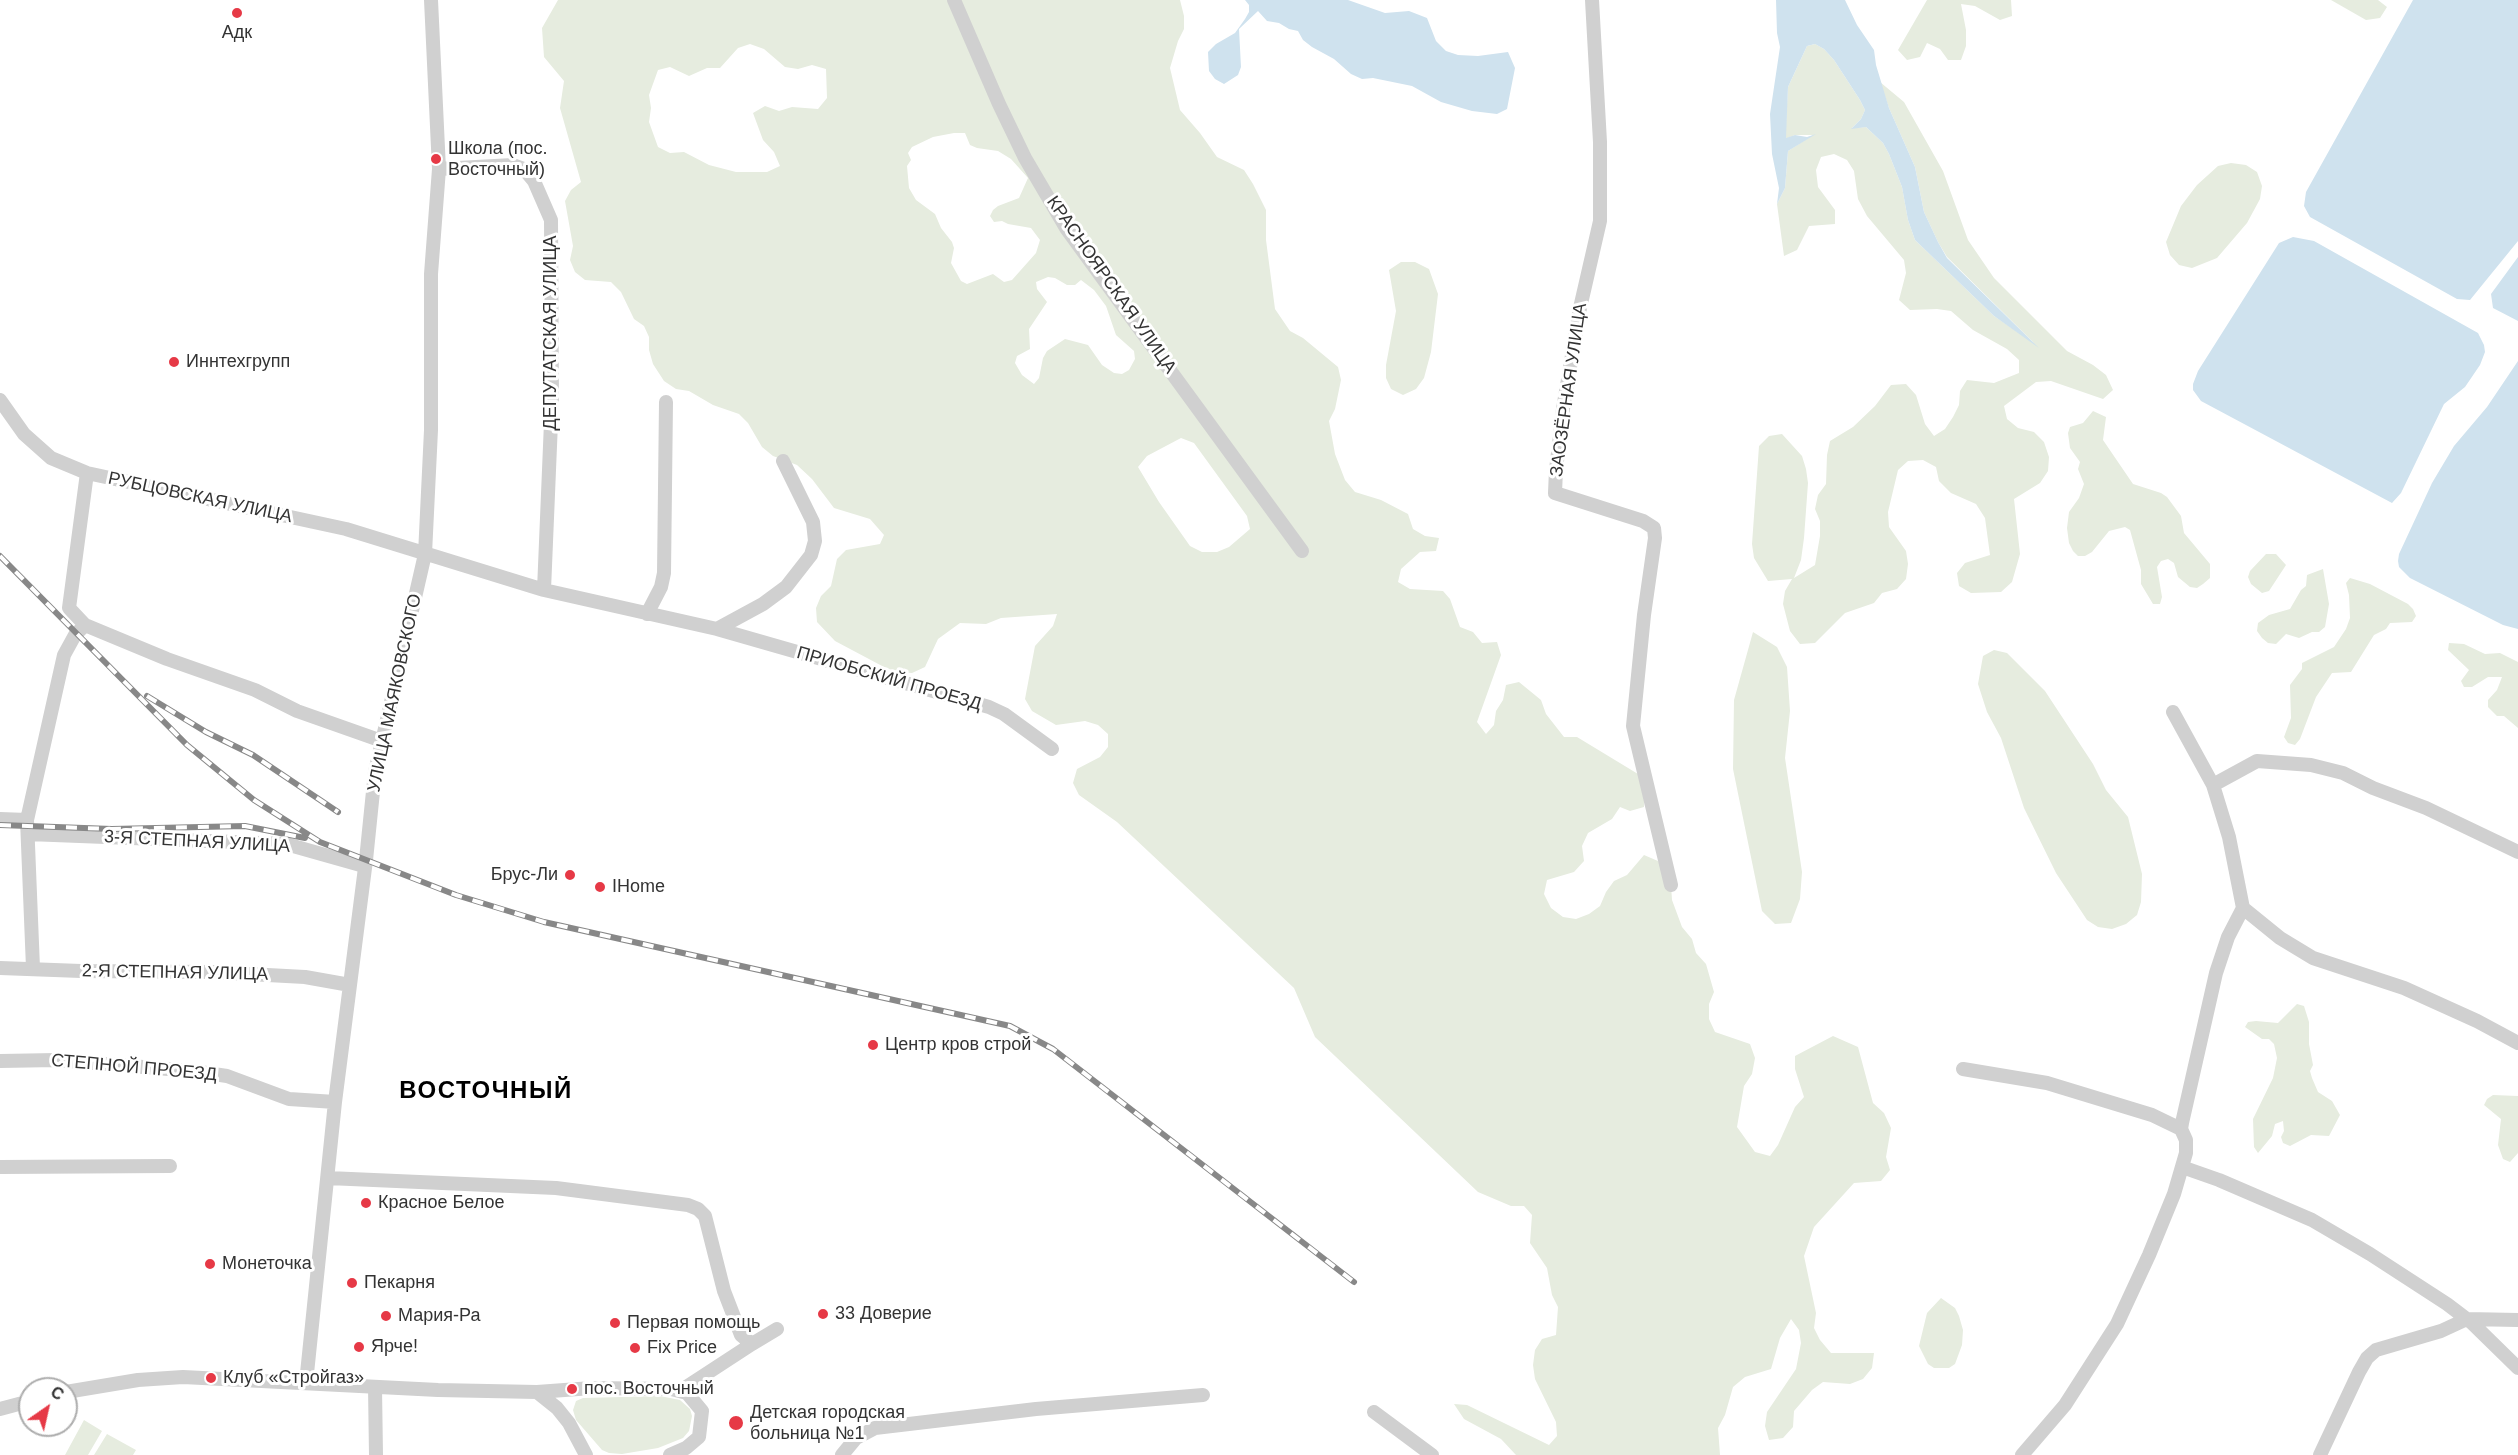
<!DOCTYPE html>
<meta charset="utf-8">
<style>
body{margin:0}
#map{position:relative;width:2518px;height:1455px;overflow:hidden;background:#fff;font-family:Helvetica,sans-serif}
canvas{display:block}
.north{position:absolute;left:18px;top:1377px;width:60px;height:60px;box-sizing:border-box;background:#fff;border:2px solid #adadad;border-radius:50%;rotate:34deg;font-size:16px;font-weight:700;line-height:24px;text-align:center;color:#333}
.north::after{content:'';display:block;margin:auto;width:21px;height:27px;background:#e63946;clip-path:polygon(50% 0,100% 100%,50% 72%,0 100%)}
</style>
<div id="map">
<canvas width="2518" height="1455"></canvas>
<div class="north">С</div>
</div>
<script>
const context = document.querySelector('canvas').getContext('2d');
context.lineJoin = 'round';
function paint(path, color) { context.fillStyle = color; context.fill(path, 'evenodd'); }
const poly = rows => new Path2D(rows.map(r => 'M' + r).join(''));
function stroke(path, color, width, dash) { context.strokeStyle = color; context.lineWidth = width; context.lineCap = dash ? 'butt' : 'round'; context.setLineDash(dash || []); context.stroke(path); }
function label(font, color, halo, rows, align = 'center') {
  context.font = font + ' Helvetica,sans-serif'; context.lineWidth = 6; context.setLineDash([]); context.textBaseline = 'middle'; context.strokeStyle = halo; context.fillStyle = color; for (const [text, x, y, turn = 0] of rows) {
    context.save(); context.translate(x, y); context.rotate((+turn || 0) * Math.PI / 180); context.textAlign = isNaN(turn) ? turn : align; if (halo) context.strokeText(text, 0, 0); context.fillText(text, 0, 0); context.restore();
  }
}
paint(poly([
 [558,0,1180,0,1184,16,1184,29,1178,41,1170,68,1180,110,1200,133,1217,157,1244,170,1253,184,1266,210,1266,240,1275,309,1290,331,1303,338,1338,367,1341,380,1335,409,1329,421,1335,454,1345,480,1355,492,1381,500,1408,514,1413,529,1425,536,1439,538,1436,551,1420,552,1401,569,1398,582,1410,589,1443,591,1450,599,1460,627,1473,632,1482,643,1497,642,1501,655,1477,722,1486,734,1494,725,1496,711,1503,700,1506,685,1519,682,1541,700,1546,714,1564,737,1577,737,1638,774,1645,791,1644,807,1630,811,1620,807,1612,819,1588,833,1582,846,1584,861,1574,872,1547,880,1544,894,1551,908,1563,917,1576,919,1589,914,1600,906,1606,892,1614,881,1627,875,1644,855,1658,861,1671,885,1672,900,1682,927,1692,939,1696,953,1706,964,1714,992,1709,1004,1709,1019,1715,1032,1750,1044,1755,1058,1752,1074,1744,1086,1737,1127,1755,1152,1770,1156,1778,1145,1795,1107,1804,1097,1795,1069,1795,1056,1833,1036,1858,1047,1873,1103,1884,1113,1891,1128,1886,1157,1890,1170,1881,1181,1854,1183,1814,1227,1804,1256,1816,1313,1814,1328,1820,1340,1831,1353,1874,1353,1872,1368,1863,1379,1850,1384,1823,1382,1812,1390,1794,1411,1793,1427,1783,1438,1769,1440,1765,1426,1767,1412,1796,1369,1801,1343,1799,1330,1791,1319,1780,1338,1771,1369,1745,1377,1733,1387,1725,1415,1718,1428,1720,1455,1516,1455,1501,1439,1464,1419,1454,1404,1467,1405,1549,1445,1557,1436,1556,1422,1535,1379,1533,1365,1535,1350,1542,1339,1556,1335,1558,1307,1552,1295,1547,1268,1530,1243,1532,1215,1524,1206,1511,1206,1478,1192,1315,1037,1294,988,1117,822,1079,795,1073,783,1077,769,1100,757,1108,747,1108,734,1098,725,1085,721,1056,725,1032,711,1025,699,1035,646,1053,626,1057,614,1001,618,986,624,960,623,938,639,925,667,912,673,897,672,884,667,835,641,817,622,816,608,821,596,831,586,837,559,846,550,880,544,884,535,870,519,834,508,812,479,797,465,773,456,762,447,748,423,739,414,713,405,689,391,676,389,664,381,653,364,649,350,649,337,644,326,634,319,621,292,611,282,585,280,575,272,570,260,573,246,565,201,571,190,581,182,560,108,564,81,544,57,542,28],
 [750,44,764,49,785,67,798,69,812,65,826,69,827,98,818,109,792,107,779,111,765,106,753,113,763,140,774,152,780,166,767,172,736,172,709,165,684,152,670,153,658,147,649,122,651,108,649,95,658,70,670,67,689,76,707,68,720,68,738,48],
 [954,133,965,133,970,145,977,148,998,151,1011,159,1028,178,1019,198,998,206,993,210,990,216,994,222,1002,221,1008,224,1031,228,1040,240,1036,253,1012,280,1004,282,993,274,967,284,961,281,951,263,954,248,952,242,941,228,935,214,916,200,909,188,907,166,911,160,908,153,912,147,933,137],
 [1048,277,1055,278,1067,285,1075,285,1081,280,1094,290,1106,306,1116,335,1134,351,1135,359,1129,370,1122,374,1114,373,1102,365,1088,345,1065,339,1047,351,1043,358,1039,378,1034,384,1022,375,1015,363,1017,356,1030,349,1029,329,1047,302,1037,289,1036,282],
 [1181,438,1194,443,1247,516,1250,529,1229,547,1217,552,1202,552,1190,546,1159,502,1138,467,1147,456],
 [1927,0,2011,0,2012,16,2000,20,1975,6,1961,4,1966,30,1966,46,1961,60,1948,60,1940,49,1927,43,1920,57,1907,60,1898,50],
 [2331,0,2378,0,2387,7,2380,18,2366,20],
 [1815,44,1824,49,1834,60,1860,100,1865,110,1861,119,1852,128,1866,127,1883,143,1889,154,1902,187,1908,220,1915,240,1994,316,2034,343,1947,257,1938,242,1924,212,1915,167,1889,108,1880,82,1904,102,1943,171,1968,240,1994,278,2067,351,2093,365,2106,375,2113,390,2103,399,2051,381,2036,382,2004,406,2007,419,2018,428,2034,432,2044,442,2049,457,2048,471,2040,483,2014,499,2020,554,2012,582,2001,592,1971,593,1959,586,1957,573,1965,563,1990,555,1985,518,1976,504,1951,493,1939,481,1936,467,1923,460,1908,461,1898,470,1888,512,1889,527,1906,551,1908,564,1906,579,1897,589,1882,593,1874,603,1845,613,1815,643,1800,644,1790,631,1783,604,1785,591,1792,579,1768,581,1754,558,1752,544,1759,446,1769,436,1782,434,1802,456,1806,469,1808,483,1804,538,1801,560,1794,578,1815,565,1820,536,1820,521,1815,509,1818,495,1826,484,1827,455,1830,441,1853,427,1875,406,1891,385,1906,384,1916,395,1925,424,1934,436,1945,429,1953,417,1959,405,1960,391,1967,380,1994,383,2019,373,2019,360,2007,349,1973,330,1951,311,1937,309,1910,310,1899,300,1906,273,1904,260,1867,216,1858,199,1854,171,1847,160,1834,154,1821,157,1816,170,1818,187,1835,210,1835,224,1809,226,1797,250,1784,256,1777,204,1785,188,1788,151,1813,135,1795,135,1785,139,1788,87,1807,46],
 [2231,163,2246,165,2257,172,2262,186,2260,199,2247,223,2217,258,2192,268,2179,265,2170,255,2166,242,2181,206,2197,185,2218,166],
 [1401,262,1415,262,1429,269,1438,294,1431,352,1424,378,1416,389,1403,395,1391,389,1386,378,1386,365,1396,311,1389,270],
 [2093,411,2106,417,2103,440,2133,484,2161,493,2167,497,2181,516,2184,533,2210,564,2210,578,2203,584,2197,588,2190,587,2178,577,2174,563,2168,559,2161,561,2157,567,2162,597,2160,604,2153,604,2141,584,2141,570,2130,530,2125,527,2109,531,2092,552,2085,556,2078,556,2073,551,2069,543,2067,528,2069,512,2079,498,2084,484,2078,469,2080,462,2070,448,2068,433,2070,427,2083,423],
 [2266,554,2276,554,2286,565,2269,591,2262,593,2251,584,2248,577,2250,571],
 [2323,569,2329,604,2325,627,2319,632,2312,632,2299,638,2286,634,2276,644,2268,643,2262,638,2257,631,2258,623,2269,615,2290,609,2301,590,2306,586,2307,575],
 [2350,578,2370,584,2408,604,2413,609,2416,616,2412,622,2390,623,2386,629,2374,635,2351,672,2332,673,2316,697,2300,739,2295,745,2288,743,2284,737,2291,718,2290,685,2302,669,2302,663,2334,647,2346,629,2350,618,2349,595,2346,583],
 [1753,632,1777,647,1787,667,1790,711,1785,758,1802,872,1800,899,1791,923,1775,924,1762,911,1733,769,1734,700],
 [2449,643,2464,644,2485,654,2500,653,2518,662,2518,728,2504,716,2497,716,2488,707,2488,700,2497,690,2502,677,2488,677,2472,687,2464,687,2461,681,2469,670,2448,650],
 [1994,650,2007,653,2045,691,2093,764,2106,790,2128,817,2142,874,2141,902,2137,915,2126,924,2112,929,2098,927,2087,920,2056,873,2024,808,2001,738,1987,712,1978,684,1983,656],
 [2297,1004,2304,1006,2309,1022,2309,1044,2313,1065,2310,1071,2312,1078,2318,1092,2332,1101,2340,1115,2329,1136,2311,1135,2290,1146,2283,1143,2281,1137,2284,1131,2283,1121,2275,1124,2272,1136,2258,1153,2254,1147,2253,1119,2273,1078,2277,1058,2274,1044,2269,1039,2262,1039,2245,1027,2248,1022,2256,1021,2278,1023],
 [2493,1095,2518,1096,2518,1153,2510,1162,2503,1159,2498,1145,2501,1119,2484,1105,2487,1099],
 [1941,1298,1955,1308,1959,1316,1963,1330,1962,1345,1955,1364,1949,1368,1934,1368,1928,1364,1919,1346,1927,1313],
 [660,1396,680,1400,690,1409,692,1416,689,1431,683,1438,658,1448,622,1454,609,1453,602,1450,576,1420,573,1410,576,1401,583,1398],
 [84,1420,102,1431,88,1455,65,1455],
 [107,1434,136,1450,133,1455,94,1455]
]), '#e6ecdf');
paint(poly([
 [1245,0,1348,0,1385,13,1409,11,1427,18,1436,41,1446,51,1458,55,1478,56,1508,52,1515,68,1507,109,1497,114,1472,111,1441,102,1412,86,1373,78,1362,79,1351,74,1334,59,1312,47,1303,40,1298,31,1289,29,1279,23,1267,21,1258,11,1239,29,1241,67,1238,75,1224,84,1215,79,1209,71,1208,52,1216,44,1235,33,1245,19,1249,12,1249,5],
 [1776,0,1845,0,1857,25,1874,50,1876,65,1889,108,1915,167,1924,212,1938,242,1947,258,2039,348,1994,316,1915,240,1908,220,1902,187,1889,154,1883,143,1866,127,1851,129,1861,119,1865,110,1860,100,1834,60,1824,49,1815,44,1807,46,1788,87,1786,138,1795,135,1807,137,1816,134,1788,151,1785,188,1777,204,1779,188,1772,154,1770,114,1780,47,1777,33],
 [2413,0,2518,0,2518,241,2470,300,2457,299,2310,217,2304,206,2306,192],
 [2293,237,2314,241,2478,333,2484,345,2485,352,2480,365,2465,387,2444,404,2401,493,2392,503,2201,401,2193,390,2193,384,2198,371,2279,243],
 [2518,257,2518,321,2493,308,2491,294],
 [2518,361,2518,629,2503,625,2410,578,2399,567,2398,561,2399,554,2432,483,2454,446,2487,407]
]), '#cfe2ee');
stroke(poly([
 [954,0,999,104,1025,158,1066,228,1302,551],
 [1592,0,1600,142,1600,221,1580,308,1563,409,1556,470,1555,493,1643,521,1654,528,1655,538,1644,615,1633,726,1671,885],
 [439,169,513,165,524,169,534,181,551,220,552,398,544,590],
 [0,400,24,434,51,458,87,473,346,529,544,590,717,629,989,707,1004,714,1052,749],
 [647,614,661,587,664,573,666,402],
 [85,625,167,659,255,690,297,711,382,741],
 [717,629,763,604,786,587,811,555,815,541,813,522,783,461],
 [2213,785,2257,761,2311,765,2343,773,2373,788,2426,808,2518,852],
 [0,819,27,820],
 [28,834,286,844,364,866],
 [2243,908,2280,938,2313,958,2404,988,2477,1021,2518,1043],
 [0,968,81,971,211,972,305,977,350,985],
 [33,968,27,820,64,655,75,635,85,625,69,608,87,473],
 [0,1061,56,1060,193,1071,227,1076,289,1099,335,1102],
 [1963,1069,2047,1083,2152,1115,2181,1129],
 [0,1167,170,1166],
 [2182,1167,2219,1180,2312,1220,2370,1254,2447,1304,2472,1323,2518,1368],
 [328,1178,556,1188,688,1205,698,1209,705,1216,724,1291,741,1335,752,1344,777,1329],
 [306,1383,335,1102,366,860,375,772,425,554,431,430,431,274,439,169,431,0],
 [375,1387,376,1455],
 [680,1391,752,1344],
 [66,1392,138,1380,183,1377,438,1390,537,1392,592,1388,671,1389,687,1393,702,1411,699,1437,686,1448,670,1455],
 [537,1392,557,1408,569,1423,586,1455],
 [0,1409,30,1401],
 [1374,1412,1432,1455],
 [842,1455,856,1438,875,1428,1036,1409,1203,1395],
 [2022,1455,2065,1405,2117,1324,2149,1255,2174,1194,2186,1153,2186,1140,2181,1129,2182,1123,2216,973,2228,937,2243,908,2229,837,2213,785,2173,712],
 [2320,1455,2359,1372,2367,1358,2376,1350,2441,1331,2467,1319,2518,1320]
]), '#d0d0d0', 14);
const rail = poly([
 [0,556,187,745,254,800,320,842,456,895,544,922,1010,1026,1053,1049,1354,1282],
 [147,696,206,732,253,755,338,812],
 [0,825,112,829,245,826,305,838]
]);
stroke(rail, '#888', 6);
stroke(rail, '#fff', 4, [11]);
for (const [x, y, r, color] of [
 [237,13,6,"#e63946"],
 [436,159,6,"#e63946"],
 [174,362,6,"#e63946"],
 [570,875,6,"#e63946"],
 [600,887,6,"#e63946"],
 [873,1045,6,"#e63946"],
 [366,1203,6,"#e63946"],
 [210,1264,6,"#e63946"],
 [352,1283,6,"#e63946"],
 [823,1314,6,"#e63946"],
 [386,1316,6,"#e63946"],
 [615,1323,6,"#e63946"],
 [359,1347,6,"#e63946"],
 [635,1348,6,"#e63946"],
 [211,1378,6,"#e63946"],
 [572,1389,6,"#e63946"],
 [736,1423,8,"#e63946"]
]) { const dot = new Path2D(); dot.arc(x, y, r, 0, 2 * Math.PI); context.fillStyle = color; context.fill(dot); stroke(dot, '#fff', 2); }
label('18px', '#333', '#fff', [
 ["Адк",237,33,"center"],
 ["Школа (пос.",448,149],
 ["Восточный)",448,170],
 ["Иннтехгрупп",186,362],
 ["Брус-Ли",558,875,"right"],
 ["IHome",612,887],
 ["Центр кров строй",885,1045],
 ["Красное Белое",378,1203],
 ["Монеточка",222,1264],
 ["Пекарня",364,1283],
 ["33 Доверие",835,1314],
 ["Мария-Ра",398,1316],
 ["Первая помощь",627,1323],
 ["Ярче!",371,1347],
 ["Fix Price",647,1348],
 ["Клуб «Стройгаз»",223,1378],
 ["пос. Восточный",584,1389],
 ["Детская городская",750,1413],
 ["больница №1",750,1434]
], 'left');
label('18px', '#333', '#fff', [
 ["КРАСНОЯРСКАЯ УЛИЦА",1111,285,55],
 ["ДЕПУТАТСКАЯ УЛИЦА",551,333,-90],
 ["ЗАОЗЁРНАЯ УЛИЦА",1569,390,-82],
 ["РУБЦОВСКАЯ УЛИЦА",200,498,12],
 ["ПРИОБСКИЙ ПРОЕЗД",889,679,16],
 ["УЛИЦА МАЯКОВСКОГО",395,693,-78],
 ["3-Я СТЕПНАЯ УЛИЦА",197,842,3],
 ["2-Я СТЕПНАЯ УЛИЦА",175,973,1],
 ["СТЕПНОЙ ПРОЕЗД",134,1068,5]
]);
context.letterSpacing = '1.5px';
label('bold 24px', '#000', '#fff', [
 ["ВОСТОЧНЫЙ",486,1091]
]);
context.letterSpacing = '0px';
</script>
